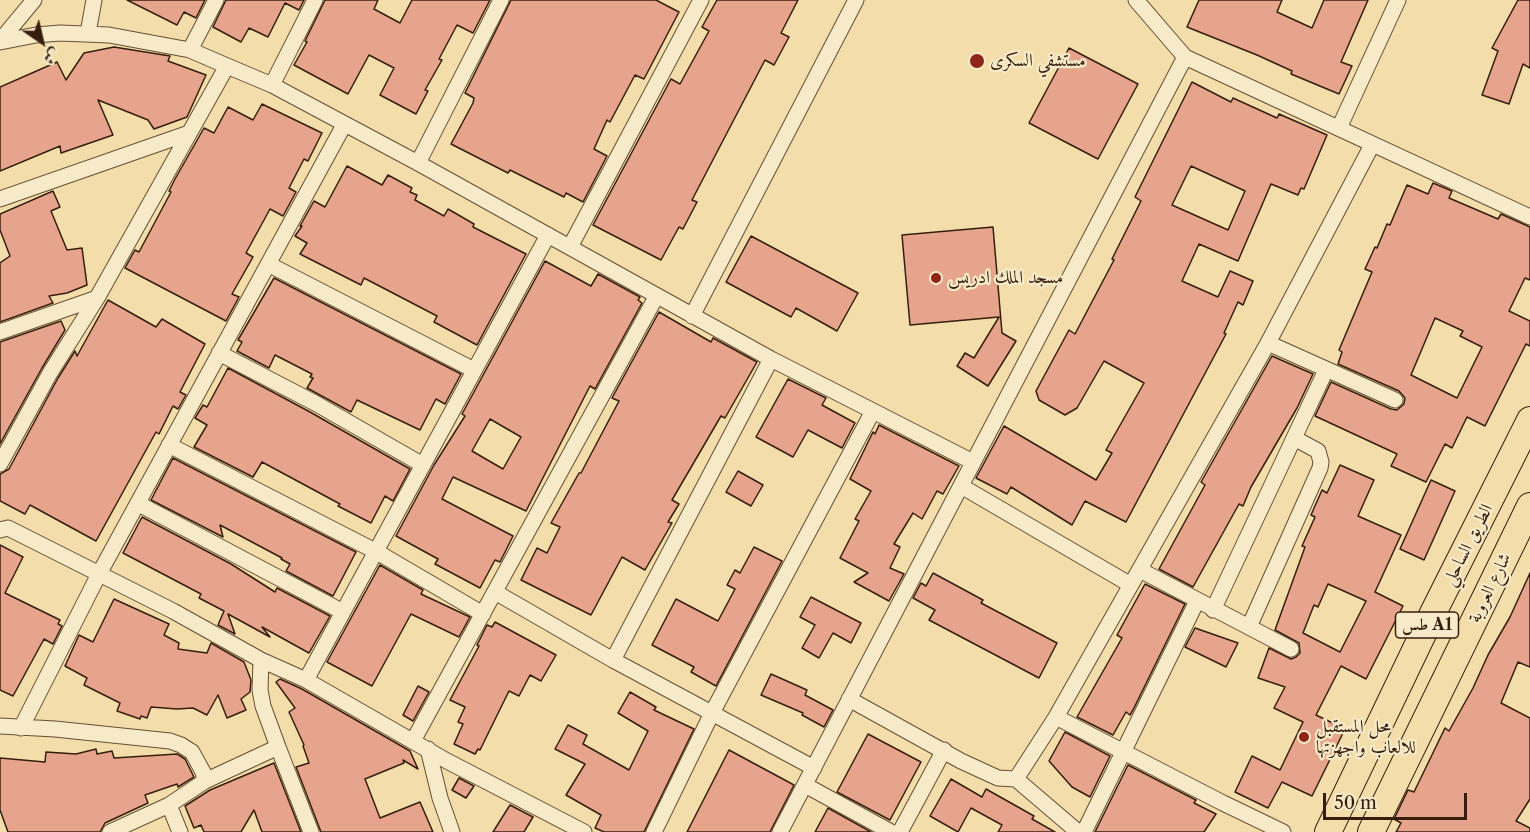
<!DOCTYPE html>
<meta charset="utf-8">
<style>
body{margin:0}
#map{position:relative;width:1530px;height:832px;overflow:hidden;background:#f3deab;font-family:"Libre Caslon Text",Amiri,serif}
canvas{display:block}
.north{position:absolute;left:12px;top:12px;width:60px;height:60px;-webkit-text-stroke:4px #f7eac8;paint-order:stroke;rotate:146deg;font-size:16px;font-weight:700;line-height:24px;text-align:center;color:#371e0c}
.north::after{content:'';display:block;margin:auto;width:21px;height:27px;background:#371e0c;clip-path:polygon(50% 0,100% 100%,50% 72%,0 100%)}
.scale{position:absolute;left:1323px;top:793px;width:144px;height:27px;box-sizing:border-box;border:3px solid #371e0c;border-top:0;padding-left:8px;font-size:18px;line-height:21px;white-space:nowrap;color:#371e0c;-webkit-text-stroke:4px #f7eac8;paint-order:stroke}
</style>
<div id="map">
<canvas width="1530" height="832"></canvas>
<div class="north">ش</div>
<div class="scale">50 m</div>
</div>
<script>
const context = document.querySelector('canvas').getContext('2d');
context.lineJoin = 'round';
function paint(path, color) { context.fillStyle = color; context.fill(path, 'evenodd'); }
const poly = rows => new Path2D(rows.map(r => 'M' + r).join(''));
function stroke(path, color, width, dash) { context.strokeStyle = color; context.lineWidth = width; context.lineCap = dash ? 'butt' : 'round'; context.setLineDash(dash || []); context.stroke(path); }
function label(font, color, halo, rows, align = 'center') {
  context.font = font + ' "Libre Caslon Text",Amiri,serif'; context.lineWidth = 4.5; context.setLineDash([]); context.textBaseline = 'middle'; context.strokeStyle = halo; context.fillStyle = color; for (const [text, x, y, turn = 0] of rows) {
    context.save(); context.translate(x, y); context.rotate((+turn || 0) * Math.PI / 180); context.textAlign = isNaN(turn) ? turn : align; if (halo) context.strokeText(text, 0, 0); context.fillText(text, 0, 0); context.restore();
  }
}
const building = poly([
 [127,0,205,0,196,18,184,12,177,25,127,0],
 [226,0,304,0,299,10,285,3,268,37,249,28,241,42,213,27,226,0],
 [325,0,378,0,374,9,400,23,412,0,490,0,473,33,457,25,439,59,442,60,425,90,428,91,416,114,380,95,394,68,369,55,348,94,294,65,307,42,305,41,325,0],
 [511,0,656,0,679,12,644,79,635,75,610,122,607,120,594,149,607,156,583,202,566,193,564,197,510,170,508,173,451,144,473,103,474,98,465,93,511,0],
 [717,0,798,0,781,33,789,37,774,65,765,60,692,200,697,202,683,229,679,227,661,260,593,225,671,79,680,84,709,31,702,27,717,0],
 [1199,0,1282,0,1277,12,1312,28,1324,0,1368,0,1341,62,1352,66,1339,94,1291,74,1292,71,1257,55,1187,27,1199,0],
 [1518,0,1530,0,1530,68,1523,64,1509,104,1482,95,1498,51,1492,48,1518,0],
 [114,47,170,56,168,61,206,75,187,117,154,129,148,120,98,100,113,135,61,153,60,146,0,171,0,87,57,62,66,80,84,53,114,47],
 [1069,48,1138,84,1098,159,1029,123,1069,48],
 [1192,82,1231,102,1233,98,1277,118,1279,114,1327,135,1304,189,1301,188,1298,195,1271,184,1238,261,1199,244,1182,281,1218,297,1230,271,1253,281,1243,305,1238,302,1224,333,1226,334,1126,522,1085,501,1072,525,1011,487,1007,494,976,478,1004,426,1096,480,1112,453,1106,450,1144,383,1104,361,1077,408,1065,415,1039,400,1036,391,1069,330,1075,334,1114,260,1112,259,1141,201,1135,197,1192,82],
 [1191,166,1245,191,1228,230,1172,205,1191,166],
 [262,104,322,133,308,161,304,159,289,188,296,192,283,216,270,209,246,253,253,257,232,294,239,297,226,321,125,268,135,250,139,252,171,192,169,191,175,179,204,128,214,133,228,107,253,120,262,104],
 [347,166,382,185,388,175,412,188,410,192,417,195,415,200,444,216,448,209,474,224,473,227,526,254,477,345,434,322,437,316,364,278,361,285,300,254,307,243,295,236,302,226,300,226,314,201,325,207,347,166],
 [1433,183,1452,191,1449,198,1498,219,1501,214,1530,227,1530,280,1525,278,1509,311,1530,321,1530,346,1526,344,1485,426,1467,417,1452,448,1445,444,1426,482,1391,466,1397,454,1315,416,1331,382,1391,409,1397,410,1404,404,1405,398,1399,391,1338,364,1342,352,1339,350,1372,272,1365,269,1375,247,1377,248,1387,224,1390,225,1407,185,1428,194,1433,183],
 [1435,318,1463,331,1460,336,1482,347,1457,398,1411,375,1435,318],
 [53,191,60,207,51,211,67,250,82,248,87,285,67,293,49,296,53,303,0,322,0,263,10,256,0,230,0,214,53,191],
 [993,227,1002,333,1016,341,988,386,957,366,965,353,974,358,999,317,910,325,902,235,993,227],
 [751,236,858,293,837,331,796,308,791,317,726,282,751,236],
 [545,261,591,286,598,274,640,297,638,300,642,303,595,389,590,386,526,511,453,477,442,499,513,536,500,562,495,560,480,588,435,564,438,559,396,536,434,465,465,416,462,414,545,261],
 [490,419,521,437,503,469,472,451,490,419],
 [274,278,461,374,445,404,436,399,420,430,357,400,351,412,307,388,313,378,310,377,312,374,275,355,269,368,237,351,242,342,238,340,274,278],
 [108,300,156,327,162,319,205,344,180,392,186,395,178,409,173,406,159,434,156,432,96,541,30,505,25,514,0,501,0,474,9,469,58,378,75,351,77,356,108,300],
 [659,312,711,342,713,338,757,362,725,418,721,416,672,500,679,504,668,522,672,523,645,570,622,557,591,615,521,580,537,548,547,553,560,527,551,523,579,473,581,473,619,401,612,398,659,312],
 [61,321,65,330,42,368,0,444,0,342,61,321],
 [1272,356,1313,374,1297,408,1251,487,1243,506,1239,504,1193,587,1159,569,1205,485,1201,482,1272,356],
 [228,368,310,412,410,469,393,501,385,496,371,523,338,506,340,504,262,462,253,477,194,447,207,425,195,418,203,405,207,407,228,368],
 [788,379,826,398,822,405,855,423,842,448,808,430,793,457,756,437,788,379],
 [879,425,959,466,943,494,937,491,922,519,913,513,894,544,900,547,890,568,904,574,889,601,854,582,868,573,840,558,859,521,855,519,871,491,850,479,873,432,875,434,879,425],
 [173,458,356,552,333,596,286,571,290,564,281,559,282,558,220,525,223,537,151,500,173,458],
 [1340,465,1374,480,1358,516,1401,535,1375,592,1403,606,1366,679,1341,666,1316,715,1345,729,1312,796,1282,782,1268,808,1235,792,1252,756,1280,770,1303,722,1274,708,1285,687,1258,678,1269,648,1291,659,1296,657,1300,653,1299,643,1275,630,1305,547,1302,546,1315,517,1311,515,1322,490,1327,493,1340,465],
 [1328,584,1366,601,1340,652,1303,633,1314,605,1318,607,1328,584],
 [738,471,763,485,751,506,726,492,738,471],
 [1431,480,1455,491,1424,560,1400,549,1431,480],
 [142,517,231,564,275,592,277,588,330,616,309,653,262,627,270,637,228,614,235,634,218,625,224,611,199,598,201,594,123,553,142,517],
 [0,545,23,557,5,593,60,620,58,624,62,626,53,644,44,639,13,696,0,690,0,545],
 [754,547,782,561,716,686,691,672,694,667,652,645,676,599,718,621,735,589,727,585,735,570,740,573,754,547],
 [380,565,423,590,421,594,470,617,459,637,411,614,372,686,327,662,380,565],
 [933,573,983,600,981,603,1057,643,1039,678,929,620,935,610,913,598,921,583,926,586,933,573],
 [1530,573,1530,667,1518,662,1501,703,1530,718,1530,799,1516,821,1530,828,1530,832,1396,832,1401,823,1394,819,1408,790,1414,792,1445,728,1449,731,1473,688,1488,655,1510,617,1530,573],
 [1145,584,1185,604,1133,710,1130,715,1126,712,1113,735,1077,717,1122,638,1117,635,1145,584],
 [811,597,861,623,851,643,833,633,819,658,802,648,815,625,800,617,811,597],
 [114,599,169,624,164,635,179,643,178,649,207,653,211,643,244,662,251,680,250,692,241,699,246,710,227,718,218,695,207,715,193,708,177,709,151,707,147,718,141,716,140,719,117,711,120,703,84,685,87,678,65,666,79,635,93,642,114,599],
 [495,622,556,655,541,681,530,675,519,696,509,691,480,750,478,749,475,754,454,744,463,724,458,722,465,707,450,700,479,646,477,645,487,625,492,627,495,622],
 [1195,628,1238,643,1226,667,1185,647,1195,628],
 [771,674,807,690,805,695,833,710,824,727,802,715,803,713,761,695,771,674],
 [280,679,302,689,410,751,418,769,403,760,404,763,365,779,380,818,420,802,433,832,321,832,296,767,309,763,303,746,304,745,289,712,295,708,276,682,280,679],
 [418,686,429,692,413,721,403,715,418,686],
 [630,692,656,707,654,710,694,729,644,832,604,832,595,828,601,815,566,795,585,764,555,749,568,725,587,735,583,744,629,770,648,731,618,713,630,692],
 [1065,732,1110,756,1090,797,1072,787,1049,761,1065,732],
 [868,734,921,762,890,820,837,792,868,734],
 [96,749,97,754,112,751,114,758,177,754,185,759,194,777,178,787,177,784,145,795,148,803,105,823,100,832,8,832,0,810,0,758,45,762,46,752,76,754,96,749],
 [729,750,794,785,770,832,687,832,729,750],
 [274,763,301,832,262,832,254,810,241,832,204,832,201,825,194,828,185,806,210,790,274,763],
 [1128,765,1196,800,1194,803,1216,814,1204,832,1095,832,1128,765],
 [459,778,474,786,466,798,452,790,459,778],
 [951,779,982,797,986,789,1034,816,1032,819,1055,832,998,832,1002,825,971,808,958,832,930,816,951,779],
 [510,805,533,817,524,832,493,832,510,805],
 [828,808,871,832,815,832,828,808]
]);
paint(building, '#e6a48c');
stroke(building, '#371e0c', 1.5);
const minor = poly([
 [1136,0,1185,57,1530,217],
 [88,33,94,0],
 [0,41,34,0],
 [0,42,36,35,60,33,109,35,190,50,227,66,272,85,418,163,771,359,973,462],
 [190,50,216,0],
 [272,85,315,0],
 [1339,128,1398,0],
 [418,163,501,0],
 [0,199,189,133],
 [570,247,701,0],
 [268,264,474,370],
 [692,316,856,0],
 [0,332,97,298],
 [1268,343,1395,400],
 [219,353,315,403,423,465],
 [169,445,377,552,483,614],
 [0,464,50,373,97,298,227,66],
 [961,486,1131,585],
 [139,504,343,612],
 [0,530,8,528,173,611,261,660,306,680,447,761,584,832],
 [1140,570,1291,649],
 [495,592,613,660,814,768],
 [1213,610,1326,370],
 [1249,627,1320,468,1321,462,1318,451,1294,438],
 [613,660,771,359],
 [306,680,548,235],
 [849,699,961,761,998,778,1016,779,1078,832],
 [1056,717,1223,803,1283,832],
 [0,726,55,729,170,741,181,745,192,752,203,772,205,781],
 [21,728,99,574,344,125],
 [413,741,656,297],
 [278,747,311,832],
 [428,749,440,798,452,832],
 [1016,779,1056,717,1268,343,1372,145],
 [805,785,891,832],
 [169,805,180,832],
 [110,832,169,805,205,781,278,747,263,706,260,690,261,660],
 [654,832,712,713,873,411],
 [780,832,1185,57],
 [900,832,944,750],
 [1084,832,1197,601]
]);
const trunk = poly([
 [1328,832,1433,613,1530,420],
 [1371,832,1530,506]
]);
stroke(minor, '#664e34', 17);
stroke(trunk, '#371e0c', 28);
stroke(minor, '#f7eac8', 15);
stroke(trunk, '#f3deab', 26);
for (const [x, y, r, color] of [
 [977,61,8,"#8f2418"],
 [936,278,6,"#8f2418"],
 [1304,737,6,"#8f2418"]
]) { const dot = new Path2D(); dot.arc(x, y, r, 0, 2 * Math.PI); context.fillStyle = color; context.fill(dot); stroke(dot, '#f7eac8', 2); }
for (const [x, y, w] of [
 [1427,625,63]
]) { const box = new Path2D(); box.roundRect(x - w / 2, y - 13, w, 26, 4.5); context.fillStyle = '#f7eac8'; context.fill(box); stroke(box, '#371e0c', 1.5); }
label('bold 16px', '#371e0c', null, [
 ["طس A1",1427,625]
]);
label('18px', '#371e0c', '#f7eac8', [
 ["مستشفي السكرى",990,61],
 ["مسجد الملك ادريس",948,278],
 ["محل المستقبل",1316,727],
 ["للالعاب واجهزتها",1316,748]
], 'left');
label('18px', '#371e0c', '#f7eac8', [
 ["الطريق الساحلي",1468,545,-63],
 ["شارع العروبة",1490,588,-64]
]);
</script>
